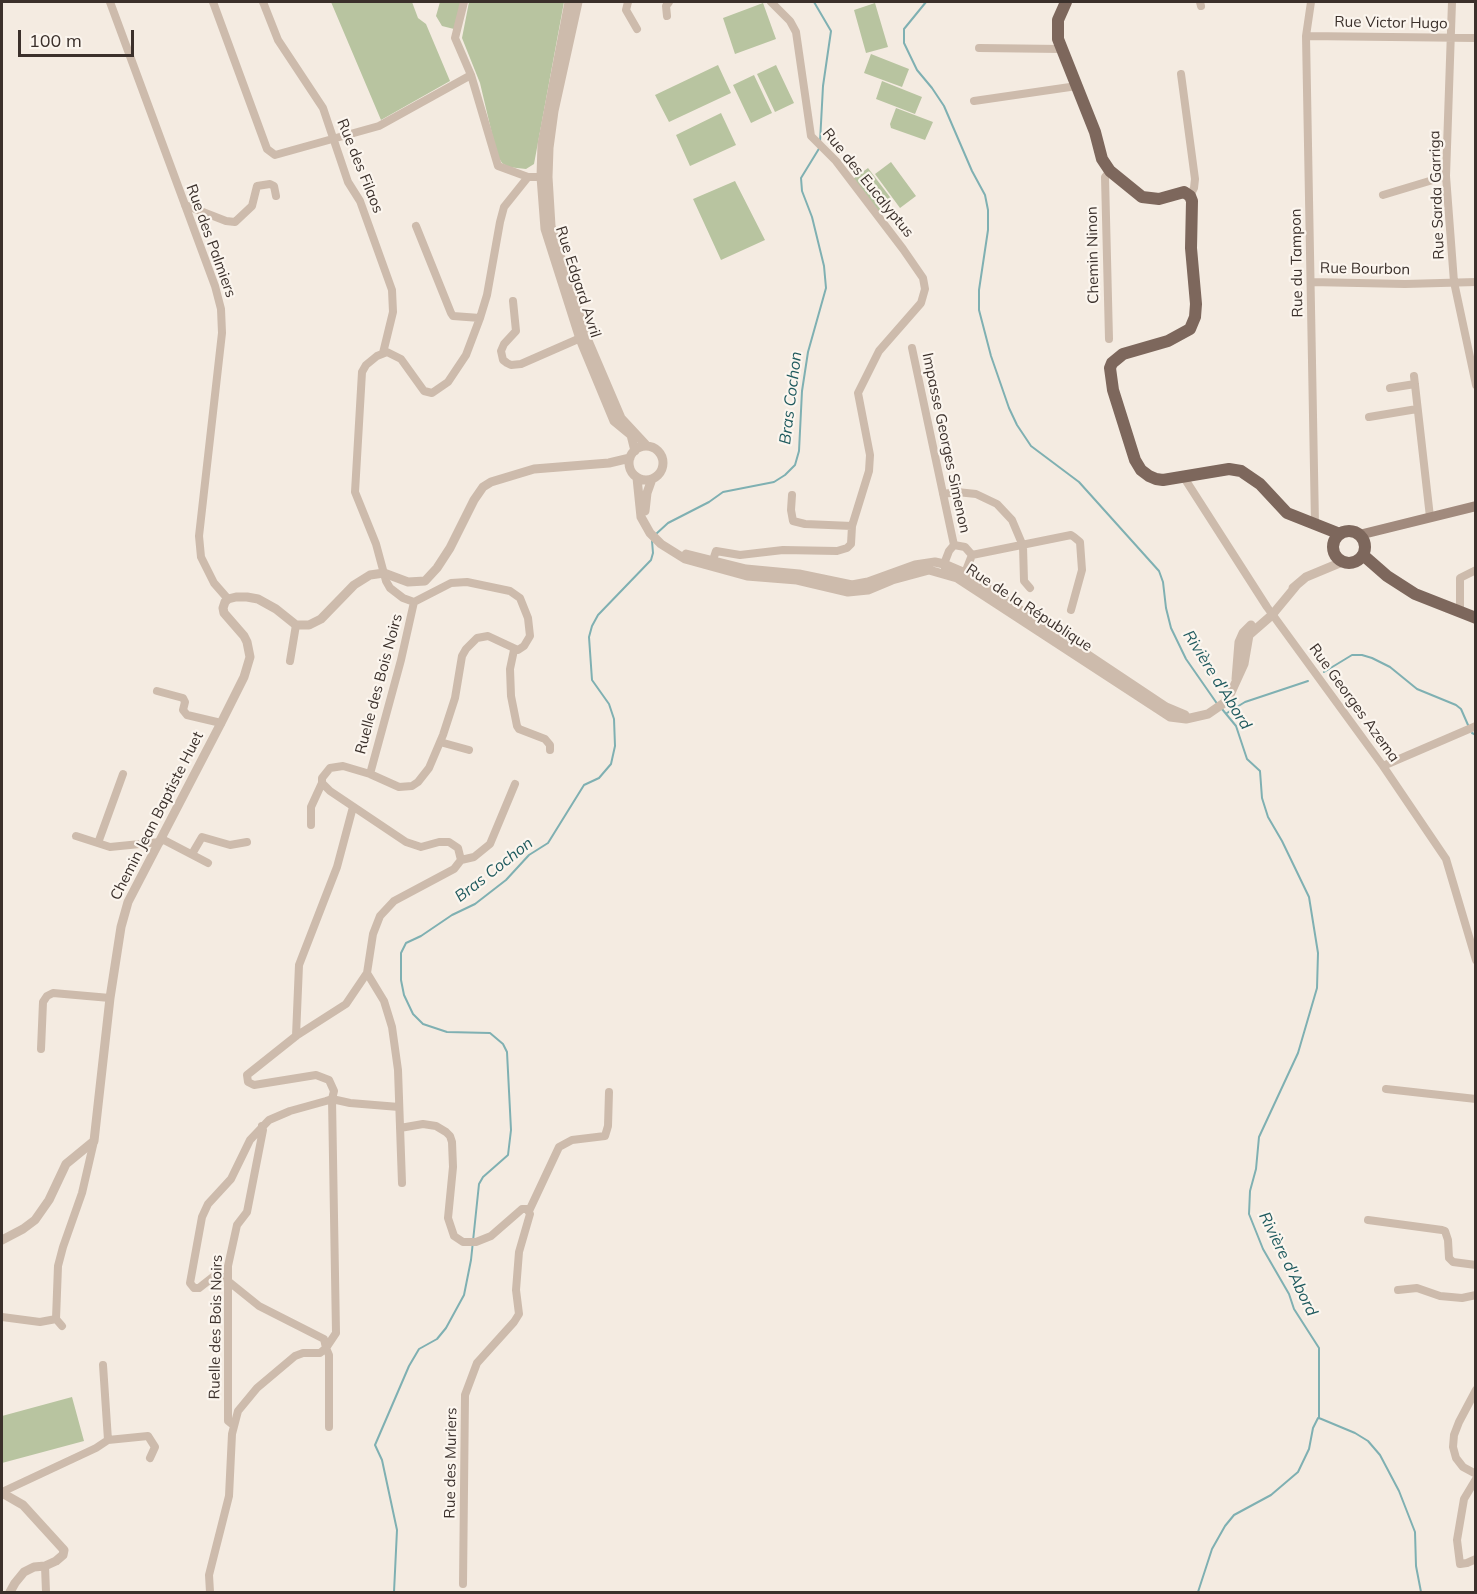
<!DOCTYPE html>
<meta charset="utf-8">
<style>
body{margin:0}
#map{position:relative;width:1477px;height:1594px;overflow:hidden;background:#f4ebe1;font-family:Mulish,sans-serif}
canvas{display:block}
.frame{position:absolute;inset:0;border:3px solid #3b302b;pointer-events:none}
.scale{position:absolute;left:18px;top:30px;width:116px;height:27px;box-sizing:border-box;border:3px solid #3b302b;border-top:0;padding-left:8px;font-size:18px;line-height:21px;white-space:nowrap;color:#3b302b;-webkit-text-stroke:4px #fbf5ee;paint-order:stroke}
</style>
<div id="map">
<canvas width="1477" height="1594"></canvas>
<div class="frame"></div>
<div class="scale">100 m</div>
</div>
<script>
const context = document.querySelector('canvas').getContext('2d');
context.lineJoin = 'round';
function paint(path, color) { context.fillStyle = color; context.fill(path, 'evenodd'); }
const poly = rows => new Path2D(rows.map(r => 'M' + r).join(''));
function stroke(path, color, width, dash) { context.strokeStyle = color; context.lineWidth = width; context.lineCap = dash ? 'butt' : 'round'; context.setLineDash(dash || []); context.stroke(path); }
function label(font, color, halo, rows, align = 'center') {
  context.font = font + ' Mulish,sans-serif'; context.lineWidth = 4.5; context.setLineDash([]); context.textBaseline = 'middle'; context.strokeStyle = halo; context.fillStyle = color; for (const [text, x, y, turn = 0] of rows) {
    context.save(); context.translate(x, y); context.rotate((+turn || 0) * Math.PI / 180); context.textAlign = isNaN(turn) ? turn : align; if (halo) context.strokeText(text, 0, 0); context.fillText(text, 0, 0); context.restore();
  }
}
paint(poly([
 [331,2,412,2,418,18,426,24,450,81,381,120],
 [440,2,461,2,454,29,442,26,436,16],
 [469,2,564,2,534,164,526,169,508,167,502,163,497,155,480,83,462,38],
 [763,3,776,39,735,54,723,18],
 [875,3,888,47,866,53,854,10],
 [871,54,909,69,902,87,864,73],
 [718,65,731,93,669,122,655,95],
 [776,65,794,103,775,112,757,74],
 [754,75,772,113,751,123,733,85],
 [882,81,922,97,915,114,876,99],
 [896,108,933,122,925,140,891,128,890,124],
 [721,113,736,145,690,166,676,135],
 [891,162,916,196,900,208,875,174],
 [868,168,893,201,878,212,853,179],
 [735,181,765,240,721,260,693,199],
 [72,1397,84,1441,2,1463,2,1416]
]), '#b8c4a0');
stroke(poly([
 [814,2,831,31,823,86,820,142],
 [926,2,904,29,904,43,917,70,932,88,944,106,972,171,985,195,988,210,988,230,979,290,979,310,991,356,1009,408,1017,425,1031,446,1079,482,1159,571,1163,582,1166,608,1171,628,1186,659,1218,705],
 [656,534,668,523,709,502,723,492,774,482,785,475,795,465,799,451,802,391,808,352,826,288,824,266,812,217,802,191,801,178,820,147],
 [1324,672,1352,655,1362,655,1372,658,1390,667,1417,689,1456,705,1461,709,1468,725],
 [1222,709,1236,726,1247,759,1260,771,1262,798,1268,817,1282,841,1309,897,1318,953,1317,988,1298,1053,1259,1137,1256,1169,1250,1191,1249,1214,1263,1249,1289,1294,1294,1309,1319,1348,1319,1418,1355,1433,1368,1441,1380,1455,1399,1491,1415,1532,1416,1566,1421,1592],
 [1227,713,1245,702,1308,681],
 [1472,733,1476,735],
 [394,1592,397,1530,382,1460,375,1445,409,1366,419,1349,437,1339,446,1328,464,1295,471,1260,479,1184,483,1177,508,1155,511,1130,507,1052,503,1044,490,1033,447,1032,423,1024,413,1014,404,995,401,980,401,953,406,943,421,936,452,915,475,904,506,880,529,855,548,843,584,785,599,778,611,764,615,746,614,719,609,704,592,680,589,637,592,626,598,615,651,560,653,553,652,541],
 [1198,1592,1212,1549,1225,1526,1234,1515,1271,1495,1298,1472,1309,1449,1313,1428,1318,1418]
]), '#7fb0b2', 2);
stroke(poly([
 [110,2,215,286,221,309,222,333,199,536,201,557,214,583,228,599],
 [213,2,267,149,275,155,379,126,471,75],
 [263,2,278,40,323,108,348,182,360,201,392,290,393,312,383,353],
 [464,2,455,38,471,75,498,166,528,177],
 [628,2,626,10,637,29],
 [1200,2,1201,6],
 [1311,2,1306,36,1315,524],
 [1452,2,1446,176,1454,282,1476,385],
 [667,16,666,6,669,2],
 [1306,36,1476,38],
 [979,48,1061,49],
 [1181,74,1195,179,1194,188,1190,196],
 [974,101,1077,86],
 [1383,195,1446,176],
 [185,205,226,221,235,222,252,206,257,186,270,184,274,186,276,196],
 [416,226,451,313,453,316,480,318],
 [1311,282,1405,284,1476,282],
 [513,301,516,331,504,344,501,351,503,360,507,363,511,365,521,364,585,336],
 [1109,339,1105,177,1110,171],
 [912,348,954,545],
 [1414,376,1430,517],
 [1390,388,1415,384],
 [1369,417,1417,409],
 [1183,476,1267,607,1383,766,1446,859,1476,960],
 [943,494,957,492,976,494,997,504,1012,520,1023,546,1024,581,1030,588],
 [792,495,791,510,793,521,805,524,852,526],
 [954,545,965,547,972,555,965,573,961,575],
 [972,555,1071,535,1074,537,1080,542,1082,570,1071,610],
 [711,566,716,551,740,555,783,550,837,551,847,548,851,544,852,526,869,471,870,455,858,393,879,351,921,303,925,289,923,278,903,249,836,161,811,136,796,32,790,21,771,2],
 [945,568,944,564,949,551,954,545],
 [1460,612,1460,578,1476,570],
 [514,650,510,669,511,696,517,726,519,729,545,739,550,745,550,750],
 [290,661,296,625],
 [157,691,183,698,185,702,183,710,187,715,221,723],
 [440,742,469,750],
 [1383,766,1476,726],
 [370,774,401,660,414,602],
 [311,825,311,807,322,783],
 [76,836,110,847,160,842],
 [162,839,208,863],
 [98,843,123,774],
 [192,854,202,837,230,845,247,842],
 [461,860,474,857,490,844,515,784],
 [367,973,384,1001,392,1027,398,1070,402,1183],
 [296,1036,299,965,337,867,353,807],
 [41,1049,43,1002,47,996,53,993,110,998],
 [1386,1089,1476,1099],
 [400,1128,423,1124,436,1126,446,1132,450,1136,452,1142,453,1167,448,1218,454,1236,463,1242,476,1242,491,1236,522,1209,527,1209,530,1214,519,1252,516,1290,519,1314,514,1322,477,1363,465,1395,463,1584],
 [529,1211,559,1147,572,1140,605,1136,608,1126,609,1092],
 [1368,1220,1442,1230,1445,1231,1448,1240,1449,1258,1453,1262,1476,1265],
 [1398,1290,1417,1288,1440,1296,1462,1298,1476,1295],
 [2,1317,40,1322,56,1319],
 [62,1326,56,1319,58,1266,63,1247,82,1193,94,1141],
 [103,1365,108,1440],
 [1476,1390,1459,1422,1454,1435,1453,1447,1456,1458,1463,1467,1476,1474],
 [233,1425,228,1421,228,1266,237,1225,247,1212,263,1130,262,1126],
 [329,1427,329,1355,326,1348,336,1333,332,1099,350,1103,399,1107],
 [1476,1479,1464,1499,1457,1540,1460,1564,1467,1563,1476,1559],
 [2,1492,96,1448,108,1440,148,1436,155,1447,150,1458],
 [45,1566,46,1592],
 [210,1592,209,1575,229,1496,232,1434,238,1411,257,1388,295,1356,303,1353,320,1353,326,1348,324,1339,259,1306,223,1277,213,1277,199,1288,194,1288,190,1283,202,1217,208,1204,231,1179,250,1140,269,1120,290,1111,326,1101,332,1099,334,1091,329,1080,316,1075,254,1085,248,1082,247,1075,296,1036,346,1004,367,973,373,934,380,916,394,901,454,869,461,860,458,848,449,842,439,842,421,847,406,842,330,791,322,783,322,778,330,768,343,766,370,774,399,787,412,786,418,782,429,768,443,735,455,698,462,656,466,649,477,638,488,636,518,650,524,646,530,636,528,618,520,598,510,591,467,582,451,583,414,602,403,598,390,588,386,581,376,544,355,492,362,372,366,365,377,356,387,352,401,359,424,391,432,393,448,382,466,355,480,318,487,295,500,222,504,207,528,177,546,177]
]), '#cdbbac', 8);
stroke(poly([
 [569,2,542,144,541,177,545,229,580,339,614,421,631,435,635,451],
 [578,2,554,111,549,148,548,177,551,226,586,336,621,418,647,446],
 '629 463a17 17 0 1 1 34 0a17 17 0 1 1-34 0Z',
 [637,478,641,517,650,533,661,544,685,559,747,576,797,580,848,592,868,590,892,580,929,570,957,578,1170,717,1186,719,1208,714,1224,703,1229,697,1244,664,1249,635,1272,615,1296,586],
 [645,511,647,493,652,479],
 [686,554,746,569,799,574,852,585,868,582,915,565,935,562,944,564,965,573,1166,707,1185,715],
 [1293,588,1306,577,1342,562],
 [1236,679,1239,642,1243,633,1251,625],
 [2,1240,23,1229,35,1220,49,1200,66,1164,94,1141,110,998,121,927,128,902,221,723,244,677,250,657,247,642,244,636,224,613,223,608,225,602,228,599,236,597,247,597,258,599,276,609,296,625,309,625,321,619,354,585,370,575,384,573,408,582,425,581,437,568,450,548,474,500,483,487,491,482,534,469,609,463,630,458],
 [2,1493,23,1505,64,1550,63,1555,56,1561,45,1566,34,1567,24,1572,15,1583,10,1592]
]), '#cdbbac', 9);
stroke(poly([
 [1359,535,1476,506]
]), '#a18a7d', 10);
stroke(poly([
 [1066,2,1058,20,1058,39,1095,132,1102,159,1110,171,1142,197,1159,199,1184,192,1190,196,1192,201,1191,248,1196,304,1195,317,1190,329,1168,341,1123,354,1112,363,1110,368,1113,390,1135,460,1141,470,1149,476,1156,479,1163,480,1229,469,1241,471,1260,484,1287,513,1340,534],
 '1333 547a16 16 0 1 1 32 0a16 16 0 1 1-32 0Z',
 [1363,555,1387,576,1415,594,1476,618]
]), '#7d675c', 12);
label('15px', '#3b302b', '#fbf5ee', [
 ["Rue Victor Hugo",1391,23,1],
 ["Rue des Filaos",360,166,68],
 ["Rue des Eucalyptus",868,183,51],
 ["Rue Sarda Garriga",1437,195,-92],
 ["Rue des Palmiers",211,241,70],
 ["Chemin Ninon",1093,255,-91],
 ["Rue du Tampon",1297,263,-91],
 ["Rue Bourbon",1365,269,1],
 ["Rue Edgard Avril",578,282,72],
 ["Impasse Georges Simenon",946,443,78],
 ["Rue de la République",1029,608,33],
 ["Ruelle des Bois Noirs",379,684,-75],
 ["Rue Georges Azema",1354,703,54],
 ["Chemin Jean Baptiste Huet",157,816,-63],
 ["Ruelle des Bois Noirs",216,1327,-89],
 ["Rue des Muriers",451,1463,-89]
]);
label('italic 16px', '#1f5a5e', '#fbf5ee', [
 ["Bras Cochon",791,398,-83],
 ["Rivière d'Abord",1217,680,58],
 ["Bras Cochon",494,870,-38],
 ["Rivière d'Abord",1288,1264,64]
]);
</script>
